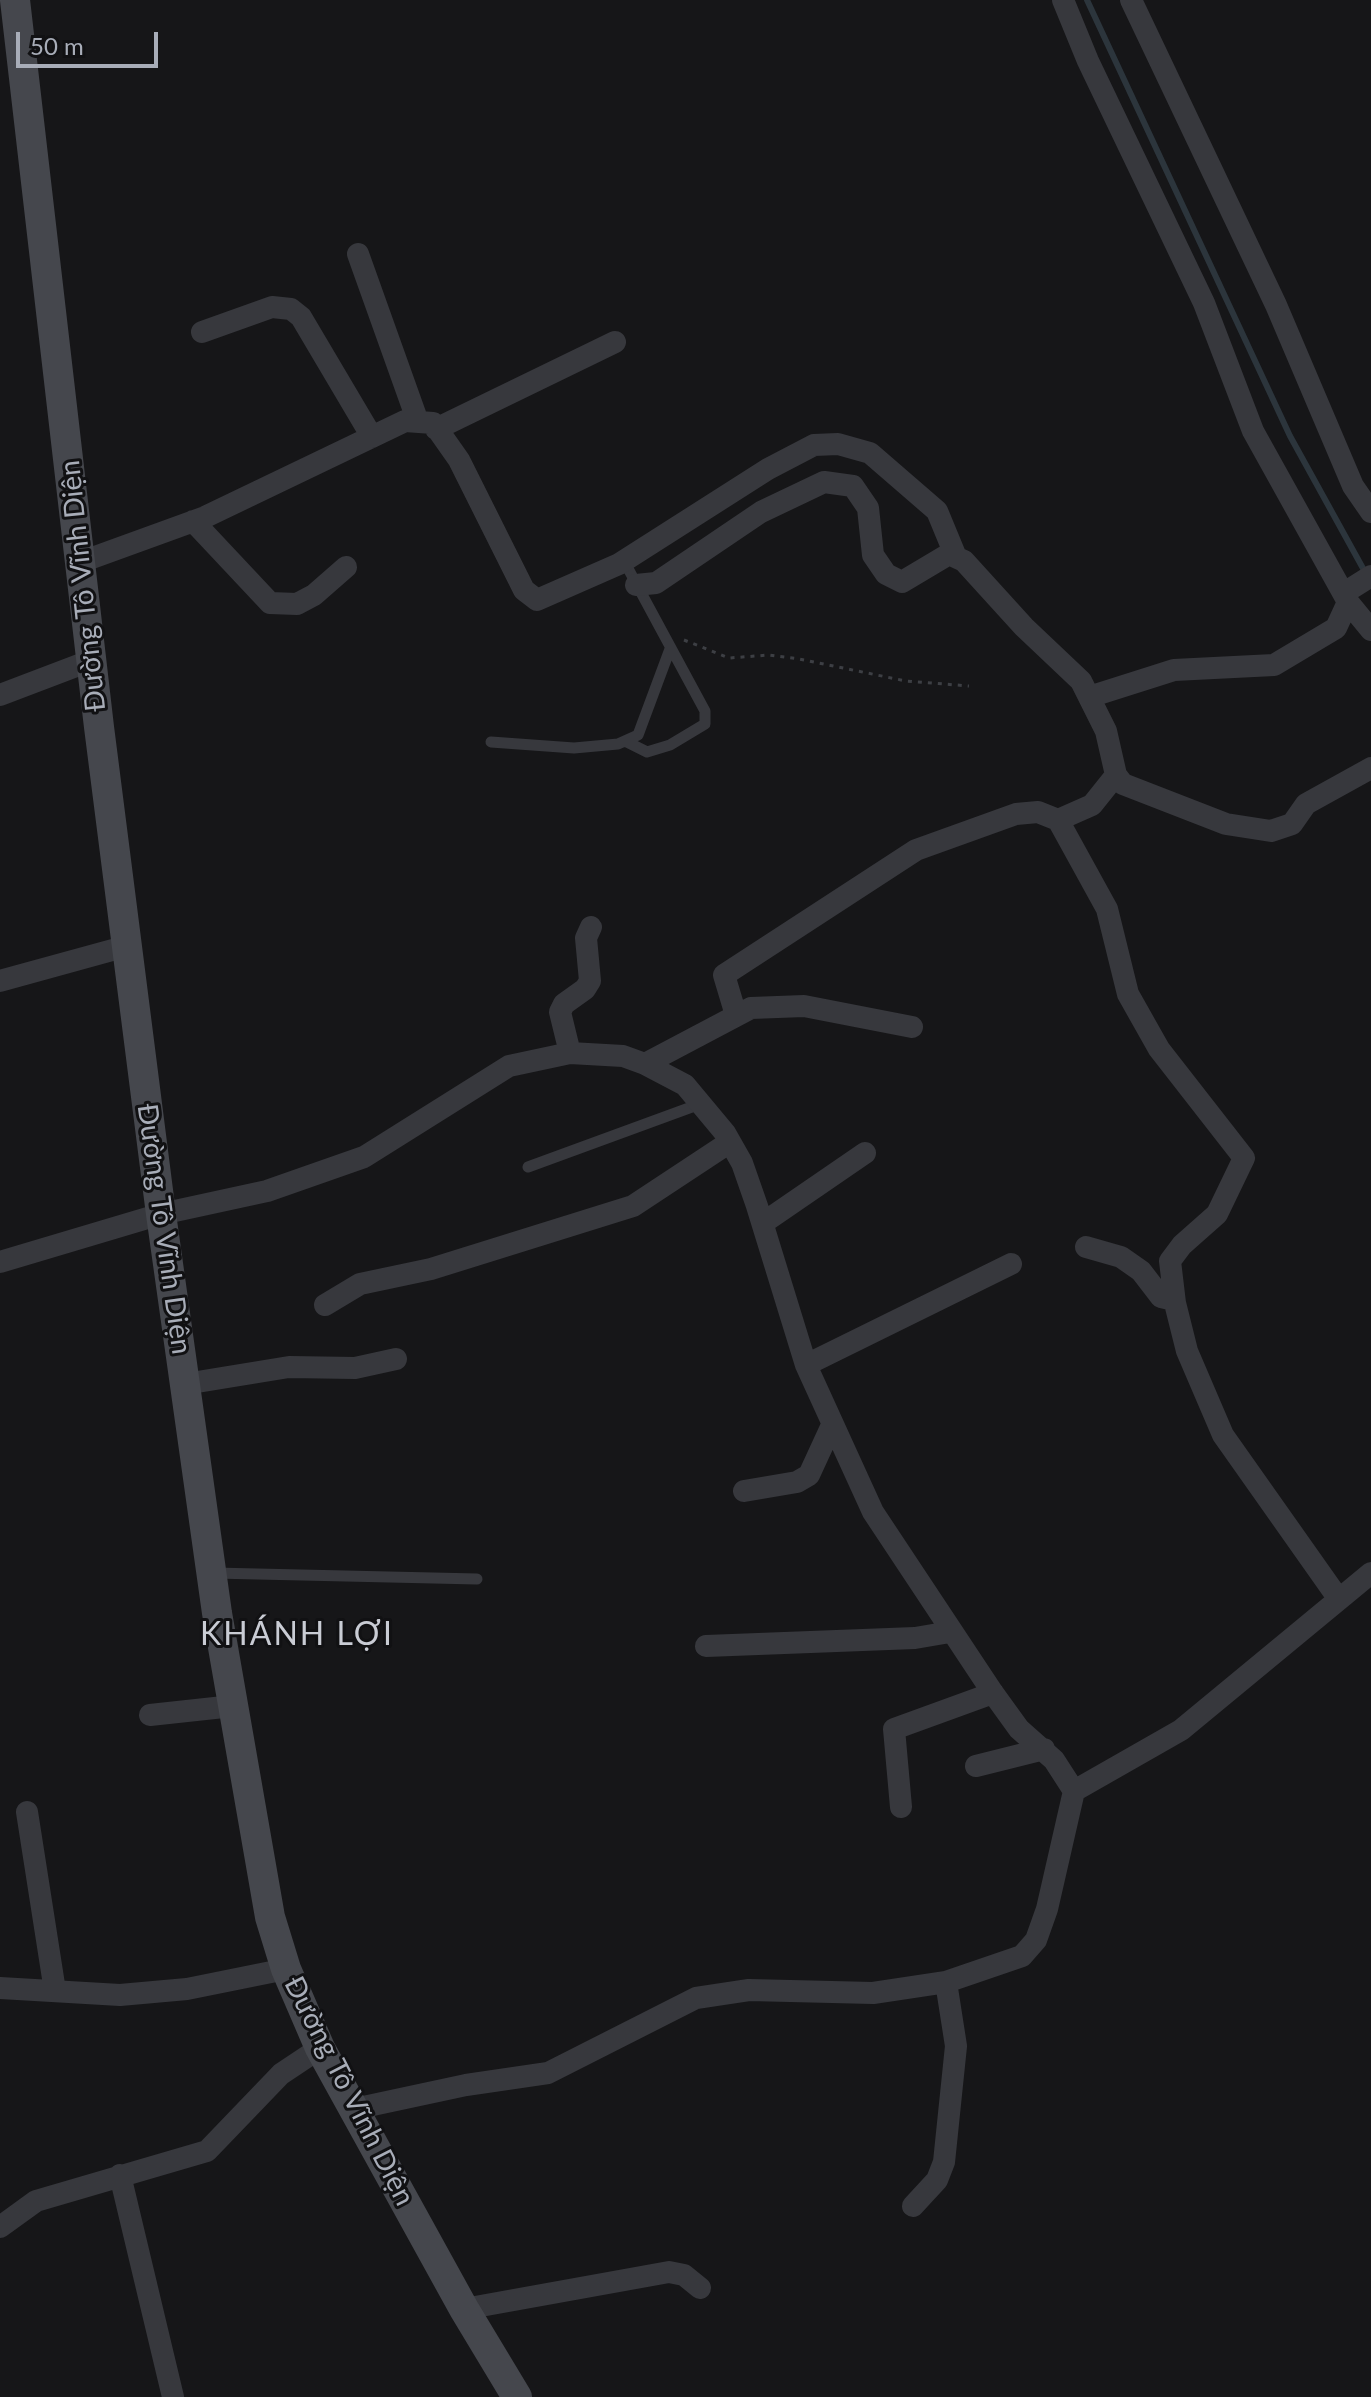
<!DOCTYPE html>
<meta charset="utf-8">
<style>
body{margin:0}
#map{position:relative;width:1371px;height:2397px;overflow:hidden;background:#161618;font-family:Lato,sans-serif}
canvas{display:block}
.scale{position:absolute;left:16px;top:32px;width:142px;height:36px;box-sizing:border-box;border:4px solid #a8adb8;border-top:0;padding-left:10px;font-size:24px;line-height:28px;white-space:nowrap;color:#a8adb8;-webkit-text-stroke:6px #111113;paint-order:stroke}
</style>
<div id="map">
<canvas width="1371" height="2397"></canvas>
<div class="scale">50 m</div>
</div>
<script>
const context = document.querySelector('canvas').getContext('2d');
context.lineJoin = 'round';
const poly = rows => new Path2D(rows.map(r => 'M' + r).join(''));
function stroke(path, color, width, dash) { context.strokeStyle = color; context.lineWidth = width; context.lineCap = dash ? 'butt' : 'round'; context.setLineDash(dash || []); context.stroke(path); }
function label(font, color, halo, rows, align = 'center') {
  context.font = font + ' Lato,sans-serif'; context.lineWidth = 6; context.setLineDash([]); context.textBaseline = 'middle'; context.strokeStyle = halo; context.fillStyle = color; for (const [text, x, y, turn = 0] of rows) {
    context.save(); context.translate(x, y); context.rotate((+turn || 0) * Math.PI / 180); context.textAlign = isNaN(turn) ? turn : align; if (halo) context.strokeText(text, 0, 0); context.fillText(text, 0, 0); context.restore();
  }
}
stroke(poly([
 [1087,0,1290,436,1365,572]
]), '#2c353c', 6);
stroke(poly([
 [684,640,729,658,769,655,799,659,906,681,969,686]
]), '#3d3f44', 3, [4, 6]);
stroke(poly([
 [624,561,705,711,705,724,670,745,647,752,625,741],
 [491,742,574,748,618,744,638,735,670,649],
 [528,1167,700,1104],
 [214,1573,477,1579]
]), '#37383d', 11);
stroke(poly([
 [1063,0,1088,61,1204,303,1253,431,1348,602,1371,630],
 [1131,0,1276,305,1353,486,1371,512],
 [358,254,418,422],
 [202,332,272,307,291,309,301,317,372,437],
 [436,429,615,342],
 [193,521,270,603,297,604,314,595,346,567],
 [81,562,205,517,405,421,433,423,459,460,524,590,537,600,619,564,768,469,814,445,838,444,870,453,937,511,956,557],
 [636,585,656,583,761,512,824,482,853,486,868,508,873,555,886,574,902,582,949,554,964,561,1024,627,1081,681,1106,731,1116,775,1123,784,1226,824,1271,831,1292,824,1306,804,1371,768],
 [1344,593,1371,576],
 [0,695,92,660],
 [1089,697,1174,670,1274,665,1336,628,1348,602],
 [1058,820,1092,805,1116,775],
 [0,981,127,946],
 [736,1015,724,975,916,850,1016,814,1038,812,1058,820,1107,909,1128,994,1159,1049,1244,1158,1217,1214,1182,1245,1170,1261,1175,1303,1187,1351,1223,1435,1338,1598],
 [570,1053,560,1012,564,1004,585,989,590,981,586,938,591,927],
 [645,1064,751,1008,804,1006,912,1027],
 [763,1223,865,1153],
 [1086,1247,1121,1257,1141,1271,1161,1297,1174,1300],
 [0,1262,161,1214,267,1191,364,1157,509,1066,570,1053,623,1056,645,1064,685,1085,725,1133,742,1163,757,1206,806,1365,873,1512,993,1693,1019,1729,1054,1760,1074,1791,1047,1909,1036,1940,1022,1956,946,1982,873,1993,749,1990,696,1998,548,2073,466,2085,354,2109],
 [325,1305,360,1284,431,1269,633,1206,730,1142],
 [806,1365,1011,1264],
 [185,1384,289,1367,355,1368,396,1359],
 [744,1491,797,1482,809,1475,832,1425],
 [706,1646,915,1638,950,1632],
 [150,1715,233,1706],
 [976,1766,1044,1749],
 [1074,1791,1181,1730,1371,1573],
 [901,1807,894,1729,993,1693],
 [27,1812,55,1991],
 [0,1988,120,1995,187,1989,286,1969],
 [120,2175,173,2397],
 [913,2206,937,2180,944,2162,956,2046,946,1982],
 [0,2227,36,2201,207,2151,281,2074,320,2048],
 [464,2309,669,2272,684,2275,700,2288]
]), '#37383d', 22);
stroke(poly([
 [15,0,99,727,161,1214,217,1613,270,1917,286,1969,320,2048,464,2309,517,2397]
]), '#45474d', 30);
label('28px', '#a8adb8', '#111113', [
 ["Đường Tô Vĩnh Diện",83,586,-96],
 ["Đường Tô Vĩnh Diện",164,1229,82],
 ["Đường Tô Vĩnh Diện",349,2091,63]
]);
context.letterSpacing = '2px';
label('32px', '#c9ccd4', '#111113', [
 ["KHÁNH LỢI",297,1635]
]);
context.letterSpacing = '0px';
</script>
